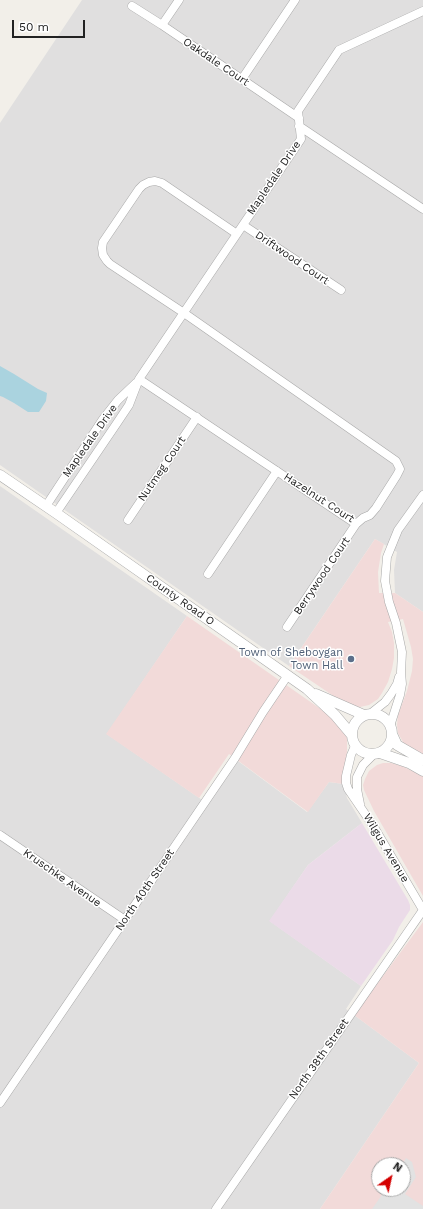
<!DOCTYPE html>
<style>
body{margin:0}
#map{position:relative;width:423px;height:1209px;overflow:hidden;background:#f2efe9;font-family:"Work Sans",sans-serif}
canvas{display:block}
.north{position:absolute;left:371px;top:1157px;width:40px;height:40px;box-sizing:border-box;background:#fff;border:1px solid #a7a7a7;border-radius:50%;rotate:34deg;font-size:11px;font-weight:700;line-height:16px;text-align:center;color:#222}
.north::after{content:'';display:block;margin:auto;width:14px;height:18px;background:#d40000;clip-path:polygon(50% 0,100% 100%,50% 72%,0 100%)}
.scale{position:absolute;left:12px;top:20px;width:73px;height:18px;box-sizing:border-box;border:2px solid #222;border-top:0;padding-left:5px;font-size:12px;line-height:14px;white-space:nowrap;color:#222;-webkit-text-stroke:3px #fff;paint-order:stroke}
</style>
<div id="map">
<canvas width="423" height="1209"></canvas>
<div class="north">N</div>
<div class="scale">50 m</div>
</div>
<script>
const context = document.querySelector('canvas').getContext('2d');
context.lineJoin = 'round';
function paint(path, color) { context.fillStyle = color; context.fill(path, 'evenodd'); }
const poly = rows => new Path2D(rows.map(r => 'M' + r).join(''));
function stroke(path, color, width, dash) { context.strokeStyle = color; context.lineWidth = width; context.lineCap = dash ? 'butt' : 'round'; context.setLineDash(dash || []); context.stroke(path); }
function label(font, color, halo, rows, align = 'center') {
  context.font = font + ' "Work Sans",sans-serif'; context.lineWidth = 3; context.setLineDash([]); context.textBaseline = 'middle'; context.strokeStyle = halo; context.fillStyle = color; for (const [text, x, y, turn = 0] of rows) {
    context.save(); context.translate(x, y); context.rotate((+turn || 0) * Math.PI / 180); context.textAlign = isNaN(turn) ? turn : align; if (halo) context.strokeText(text, 0, 0); context.fillText(text, 0, 0); context.restore();
  }
}
paint(poly([
 [82,0,423,0,423,612,395,593,394,570,397,552,375,539,289,666,0,465,0,123],
 [0,486,187,616,107,734,208,804,238,761,307,812,329,782,344,784,347,798,362,823,308,865,270,921,361,986,346,1009,419,1063,320,1209,0,1209]
]), '#e0dfdf');
paint(poly([
 [375,539,384,544,381,553,378,572,379,593,395,593,423,612,423,756,404,744,398,733,397,725,398,715,407,691,412,671,413,659,411,647,403,619,388,622,392,632,394,643,394,658,392,669,388,682,382,693,378,699,369,705,360,707,352,706,338,699,289,666],
 [187,616,335,719,345,731,347,738,347,751,344,784,329,782,308,812,229,754,199,798,106,734],
 [383,763,391,763,402,766,423,776,423,896,374,811,364,790,363,785,365,779,369,771,377,765],
 [423,922,423,1209,320,1209,419,1063,354,1015],
 [379,1165,403,1165,403,1189,379,1189]
]), '#f2dad9');
paint(poly([
 [362,823,408,900,410,905,410,910,399,927,393,940,361,986,269,921,308,865]
]), '#ebdbe8');
paint(poly([
 [406,1158,412,1162,416,1177,405,1194,423,1206,423,1209,372,1209,386,1189,403,1189,403,1165,402,1165]
]), '#e2e2e2');
paint(poly([
 [0,366,14,374,38,389,47,393,46,401,39,412,28,412,14,403,3,397,0,396]
]), '#aad3df');
const minor = poly([
 [132,6,162,25,299,118],
 [162,25,179,0],
 [242,79,295,0],
 [299,126,423,209],
 [243,225,341,290],
 [237,234,162,183,155,181,149,182,143,185,139,189,103,242,102,248,103,255,107,261,110,264,184,313,396,461,400,469,397,475,376,508,370,515,363,518,356,524,287,627],
 [139,379,356,524],
 [46,506,103,419,118,400,136,383],
 [56,513,117,423,129,405,139,379,301,139,298,111,339,50,423,11],
 [128,520,197,417],
 [208,574,277,471],
 [370,714,385,702,391,694,397,684,399,677],
 [390,726,400,695,402,684,401,672,402,652,396,623,389,602,385,581,387,557,398,530,423,495],
 [355,746,351,755,346,776,346,783,348,789,374,827,423,910],
 [360,804,357,789,357,777,363,765,373,755],
 [0,835,125,920],
 [0,1103,235,758,263,712,288,675],
 [216,1209,423,910]
]);
const tertiary = poly([
 [0,475,56,513,307,689,335,715,351,734],
 [316,694,364,715],
 '352 734a20 20 0 1 1 40 0a20 20 0 1 1-40 0Z',
 [392,734,397,745,423,760],
 [380,753,409,763,423,771]
]);
stroke(minor, '#a9a9a9', 9);
stroke(tertiary, '#a9a9a9', 11);
stroke(minor, '#fff', 8);
stroke(tertiary, '#fff', 10);
for (const [x, y, r, color] of [
 [351,659,4,"#5c6f8a"]
]) { const dot = new Path2D(); dot.arc(x, y, r, 0, 2 * Math.PI); context.fillStyle = color; context.fill(dot); stroke(dot, '#fff', 1.5); }
label('11px', '#222', '#fff', [
 ["Oakdale Court",216,62,34],
 ["Mapledale Drive",274,178,-56],
 ["Driftwood Court",292,258,34],
 ["Mapledale Drive",90,441,-55],
 ["Nutmeg Court",162,469,-56],
 ["Hazelnut Court",319,498,33],
 ["Berrywood Court",322,576,-56],
 ["County Road O",180,600,35],
 ["Wilgus Avenue",386,848,59],
 ["Kruschke Avenue",62,878,35],
 ["North 40th Street",145,890,-56],
 ["North 38th Street",319,1059,-55]
]);
label('11px', '#4e5e75', '#fff', [
 ["Town of Sheboygan",343,653],
 ["Town Hall",343,666]
], 'right');
</script>
